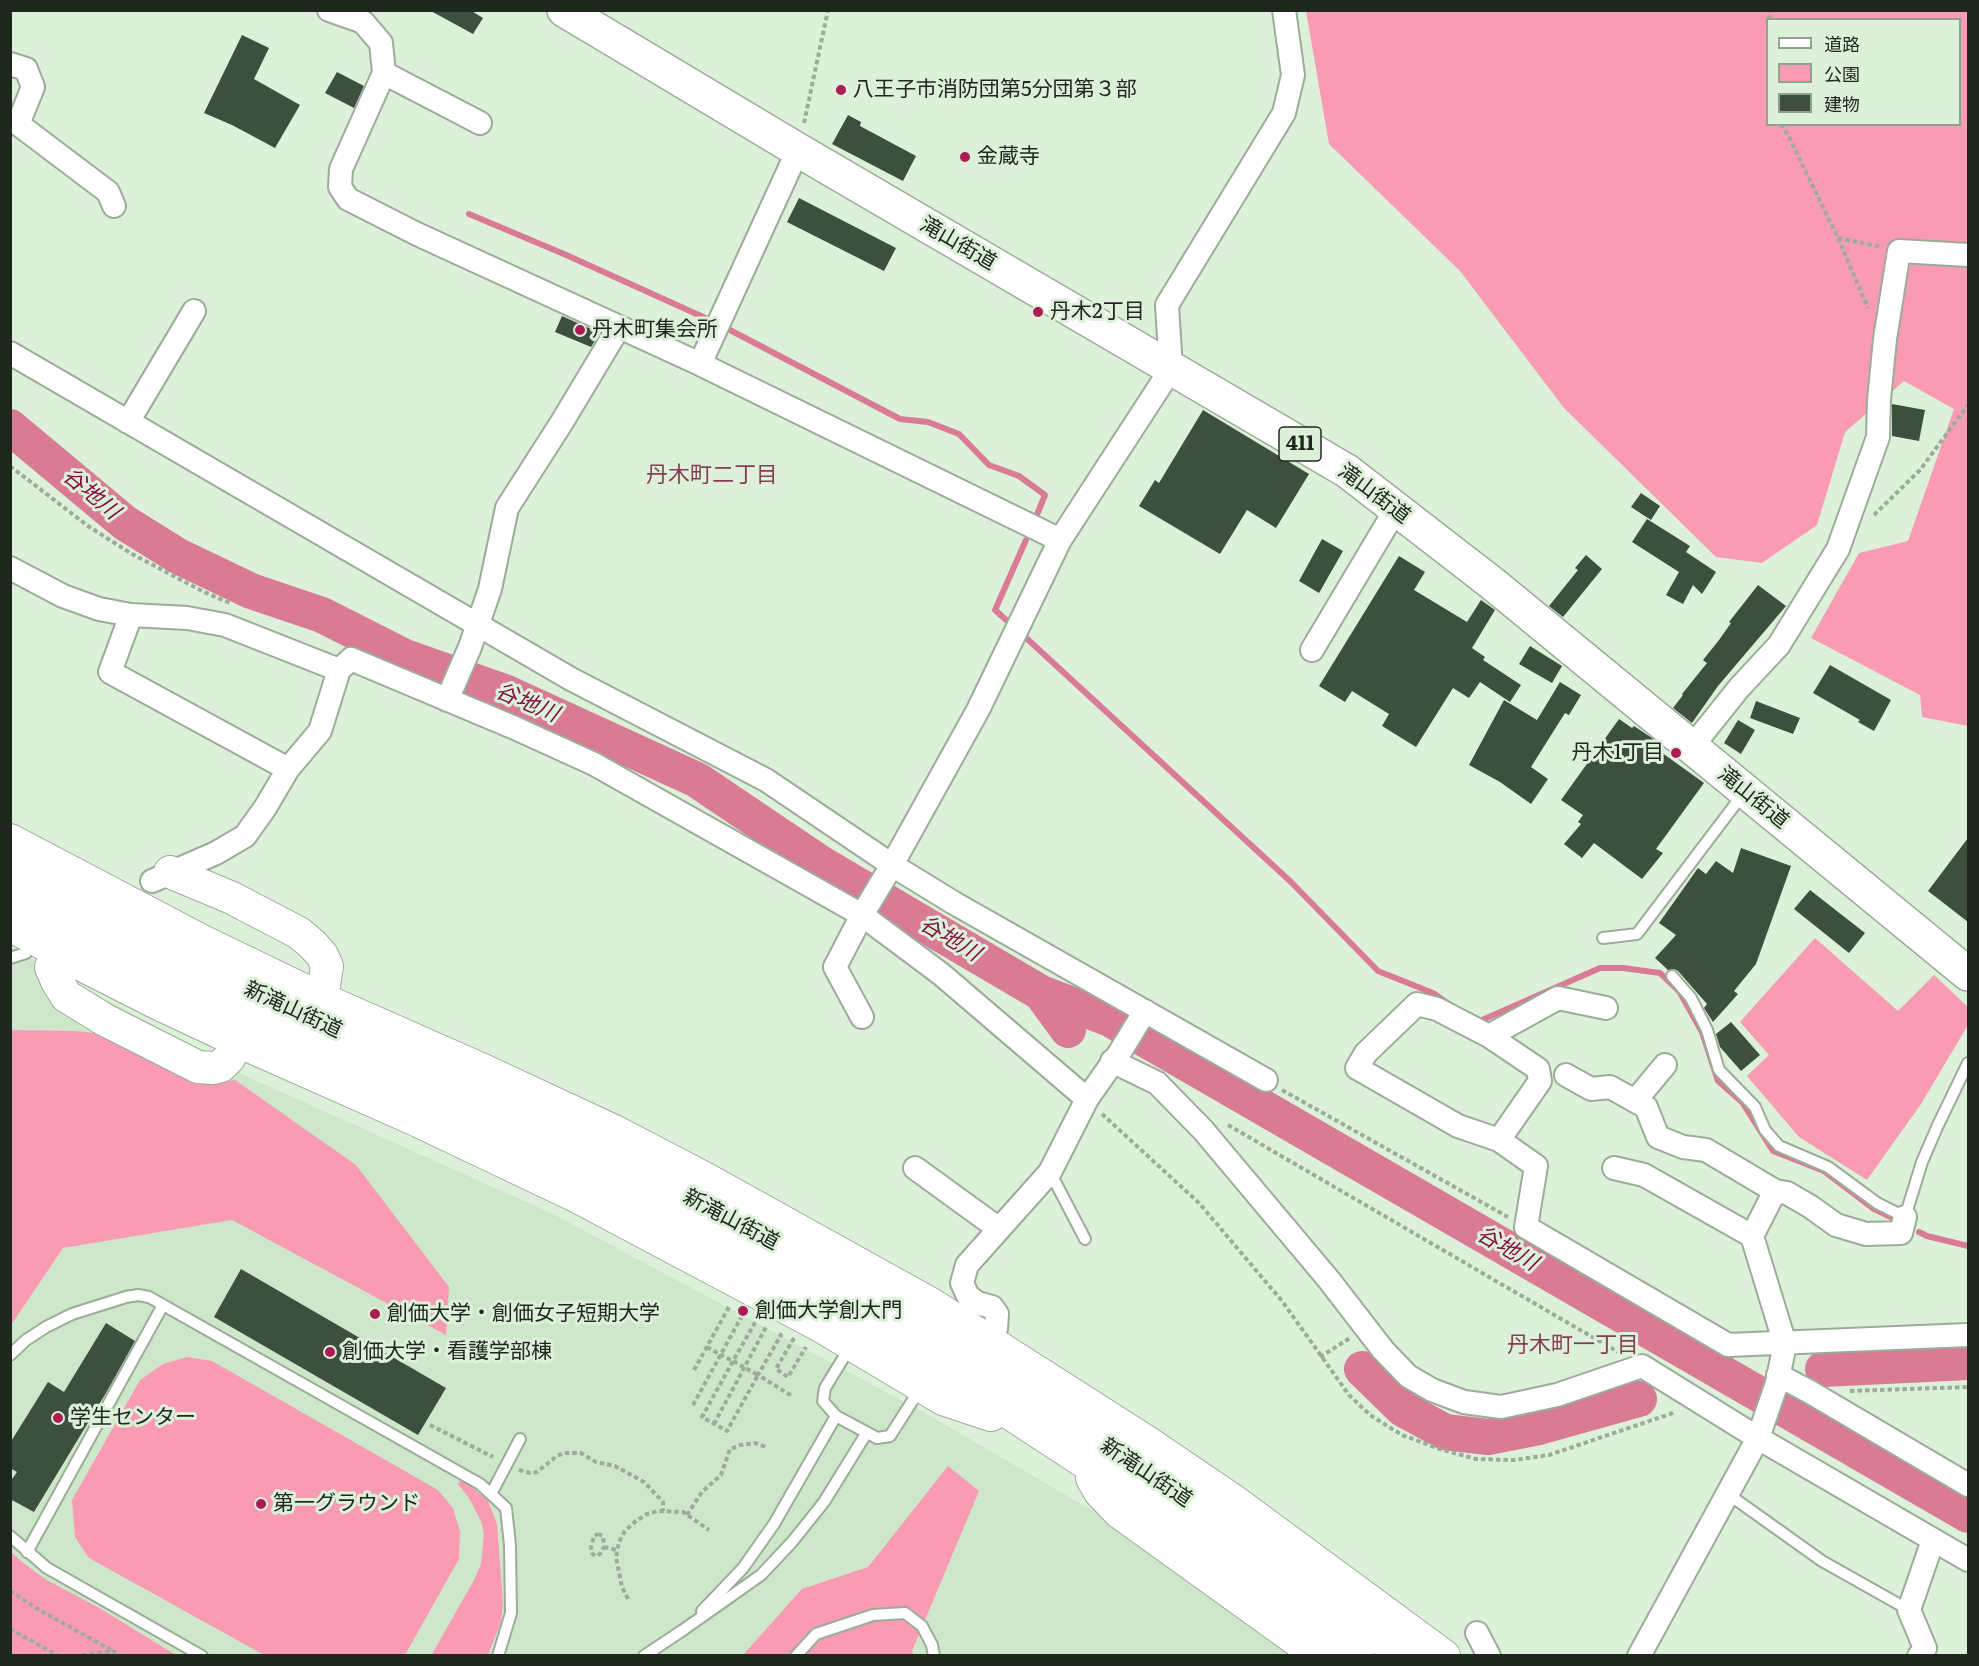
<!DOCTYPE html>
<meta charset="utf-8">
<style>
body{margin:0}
#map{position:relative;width:1979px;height:1666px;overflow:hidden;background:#ddf0d9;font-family:Literata,"Noto Sans JP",serif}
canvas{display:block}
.frame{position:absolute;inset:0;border:12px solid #20271f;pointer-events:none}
.legend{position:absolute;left:1766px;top:18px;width:195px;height:108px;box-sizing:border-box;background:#ddf0d9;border:2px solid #91a08f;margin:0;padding:8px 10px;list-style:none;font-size:18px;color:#20271f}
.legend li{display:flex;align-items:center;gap:12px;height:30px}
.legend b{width:30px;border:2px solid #91a08f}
</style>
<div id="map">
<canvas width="1979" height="1666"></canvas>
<div class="frame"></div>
<ul class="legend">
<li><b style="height:8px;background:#fff"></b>道路</li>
<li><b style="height:16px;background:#f99bb3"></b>公園</li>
<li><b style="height:16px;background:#3f4f3d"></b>建物</li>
</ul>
</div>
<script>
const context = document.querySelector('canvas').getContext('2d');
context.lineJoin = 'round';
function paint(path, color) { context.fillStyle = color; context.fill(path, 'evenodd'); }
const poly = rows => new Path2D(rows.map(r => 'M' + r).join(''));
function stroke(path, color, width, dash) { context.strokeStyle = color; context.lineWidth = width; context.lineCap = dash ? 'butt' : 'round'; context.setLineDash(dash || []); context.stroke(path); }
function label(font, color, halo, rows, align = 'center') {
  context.font = font + ' Literata,"Noto Sans JP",serif'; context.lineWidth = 6; context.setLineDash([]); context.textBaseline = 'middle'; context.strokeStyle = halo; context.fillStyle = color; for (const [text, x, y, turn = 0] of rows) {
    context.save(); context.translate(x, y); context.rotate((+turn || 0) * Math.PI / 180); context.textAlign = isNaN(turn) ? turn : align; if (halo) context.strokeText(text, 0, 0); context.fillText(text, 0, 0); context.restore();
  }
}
paint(poly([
 [10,947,246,1076,553,1214,927,1414,1100,1515,1298,1655,11,1655]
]), '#cee7ca');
paint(poly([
 [1306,11,1968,11,1968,726,1922,717,1920,695,1811,638,1859,553,1908,541,1954,409,1904,381,1845,432,1817,525,1762,563,1716,557,1564,408,1460,271,1329,144],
 [1768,20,1960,20,1960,124,1768,124],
 [1815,938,1898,1011,1934,975,1968,1007,1968,1025,1921,1104,1867,1180,1799,1137,1747,1076,1769,1055,1740,1022],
 [11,1030,73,1031,95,1033,194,1082,216,1084,235,1080,356,1165,449,1287,446,1335,232,1220,63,1248,11,1325],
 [187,1357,212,1361,438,1490,453,1508,460,1532,459,1559,405,1655,264,1655,89,1558,75,1537,72,1500,140,1380,163,1364],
 [948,1466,979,1491,912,1651,913,1655,742,1656,802,1589,868,1567],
 [462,1478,488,1501,497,1524,503,1604,501,1622,488,1655,431,1656,474,1580,481,1564,484,1534,481,1521,469,1498,458,1484],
 [10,1551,22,1562,45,1579,101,1609,176,1655,11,1655]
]), '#f99bb3');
stroke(poly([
 [469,214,564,254,712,321],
 [728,329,900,419,928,422,959,434,989,465,1019,476,1045,495,1034,522],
 [1014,627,995,610,1026,540],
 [1023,635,1291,882,1378,971,1433,993,1453,1007],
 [1475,1019,1480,1021,1600,968,1623,968,1660,973,1679,991,1702,1032,1718,1081,1742,1102,1773,1151,1824,1171,1874,1209,1897,1220],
 [1919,1232,1927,1236,1968,1246]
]), '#d97b94', 6);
stroke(poly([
 [10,427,125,523,178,556,251,591,322,615,405,657,507,693,697,780,820,863,1041,993,1068,1030],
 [1041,993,1110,1019,1968,1515],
 [1362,1369,1403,1409,1445,1432,1488,1437,1539,1427,1639,1399],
 [1823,1369,1968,1362]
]), '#d97b94', 36);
paint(poly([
 [429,10,470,10,483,18,473,34],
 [242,35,269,48,254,79,300,105,275,148,232,125,204,113],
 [337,72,364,86,354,108,325,93],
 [848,115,861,122,860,126,916,156,903,181,832,144],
 [799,198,896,248,884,271,787,222],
 [562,316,600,333,591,347,555,332],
 [1892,404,1925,410,1919,441,1892,436],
 [1203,410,1309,474,1276,528,1247,510,1220,554,1139,506,1155,480,1159,483],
 [1641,493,1660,506,1651,520,1631,507],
 [1647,519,1690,546,1686,552,1716,572,1702,594,1693,585,1683,604,1666,595,1679,572,1632,542],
 [1322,539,1343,551,1319,593,1299,581],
 [1586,555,1602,569,1563,617,1549,606,1578,570,1575,568],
 [1399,556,1425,572,1414,590,1467,622,1481,600,1495,610,1472,648,1485,657,1483,660,1521,685,1510,702,1480,682,1469,698,1453,688,1416,747,1382,726,1389,714,1352,691,1345,702,1319,686],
 [1758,585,1786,606,1718,686,1692,723,1673,708,1683,695,1682,694,1707,663,1703,660,1719,640,1731,623,1729,622],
 [1530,646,1562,666,1552,683,1519,664],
 [1830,665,1891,700,1874,731,1858,722,1860,720,1813,693],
 [1560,682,1581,695,1569,715,1565,713,1531,767,1548,779,1531,804,1500,782,1469,765,1504,700,1537,720],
 [1756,701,1800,718,1793,734,1750,718],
 [1619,719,1632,728,1634,726,1652,738,1657,743,1654,747,1704,783,1656,849,1663,853,1642,879,1594,843,1582,858,1564,844,1581,824,1578,822,1583,815,1561,800],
 [1738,720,1755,730,1741,754,1724,743],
 [1968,838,1968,922,1928,891],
 [1741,848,1791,866,1756,964,1734,991,1738,994,1713,1022,1704,1008,1707,1004,1678,971,1674,969,1668,970,1655,958,1676,935,1659,923,1698,868,1706,874,1716,861,1733,873],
 [1810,890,1865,933,1849,953,1794,909],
 [1731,1022,1760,1055,1741,1071,1720,1047,1716,1034],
 [241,1269,446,1388,418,1435,214,1317],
 [106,1323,135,1341,106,1393,34,1512,10,1499,10,1482,17,1472,10,1468,10,1443,48,1382,64,1392]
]), '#3f4f3d');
const service = poly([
 [1603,938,1637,934,1743,794],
 [10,958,26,953],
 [1672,976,1691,998,1707,1030,1719,1070,1755,1107,1765,1130,1779,1146,1828,1167,1877,1203,1905,1217,1922,1162,1938,1125,1968,1063],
 [1050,1172,1085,1239],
 [850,1347,825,1388,823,1401,836,1416,877,1438,890,1436,920,1389],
 [10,1355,26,1340,46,1327,72,1314,126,1297,138,1295,149,1297,480,1484,506,1508,510,1545,511,1613,498,1656],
 [491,1494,520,1439],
 [1728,1494,1822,1561,1909,1610],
 [10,1536,47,1568,202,1656],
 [27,1552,163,1305],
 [702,1611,743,1568,774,1524,836,1416],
 [644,1656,683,1630,761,1575,792,1542,824,1502,866,1434],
 [796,1656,816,1634,873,1615,905,1613,922,1626,932,1645,934,1656]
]);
const minor = poly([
 [329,10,363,22,381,43,384,73,341,169,340,187,348,199,417,234,700,364,1060,540],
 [10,64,26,69,33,87,18,124,108,192,114,206],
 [384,73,480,123],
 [10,353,571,679,766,780,892,865,954,903,1266,1080],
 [700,364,798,150],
 [128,422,194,311],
 [10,568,63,596,99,609,131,615,187,618,225,625,339,670],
 [131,615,110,672,288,769],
 [1312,650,1396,509],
 [447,700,470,647,490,589,507,508,562,422,619,327],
 [1691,748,1739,688,1779,645,1838,549,1878,437,1879,400,1885,339,1899,251,1968,255],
 [152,881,216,853,245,836,265,808,288,769,320,731,339,670,351,659,515,728,594,764,862,915,941,974,1087,1099],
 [1606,1008,1558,998,1489,1036,1437,1009,1417,1004,1366,1053,1357,1068,1458,1126,1499,1140,1536,1166,1526,1227,1728,1345,1968,1335],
 [862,1017,835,967,862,915,892,865,978,710,1060,540,1171,369,1167,305,1284,113,1293,75,1284,10],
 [1489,1036,1538,1069,1540,1081,1499,1140],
 [1112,1061,1157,1083,1203,1130,1329,1280,1383,1350,1408,1376,1432,1390,1464,1402,1501,1407,1557,1395,1642,1366,1758,1438,1968,1560],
 [1566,1075,1591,1089,1610,1087,1646,1107,1658,1137,1683,1147,1706,1150,1775,1191],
 [1635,1101,1665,1065],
 [915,1168,999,1229],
 [1614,1168,1644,1175,1752,1236],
 [986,1339,996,1329,997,1314,992,1307,977,1303,968,1296,962,1283,967,1265,1050,1172,1087,1099,1120,1052,1145,1011],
 [1778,1375,1810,1392,1968,1485],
 [1477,1633,1489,1656],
 [1639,1656,1758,1438,1777,1383,1785,1344,1752,1236,1775,1191,1787,1193,1811,1207,1836,1225,1866,1234,1901,1233,1905,1217],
 [1919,1656,1925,1648,1909,1610,1933,1540]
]);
const secondary = poly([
 [10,840,202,941,322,999,485,1071,616,1132,706,1179,931,1304,1147,1442,1231,1499,1444,1656],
 [10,866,97,915,199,967,308,1018,524,1115,703,1205,797,1255,979,1363,1106,1445,1266,1553,1405,1656],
 [170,872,232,898,299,933,312,944,322,955,327,966,322,999],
 [10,897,142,967,261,1026,430,1099,595,1178,785,1280,976,1391,1080,1459,1261,1582,1358,1656],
 [10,925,82,965,157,1003,238,1041,414,1119,578,1197,819,1325,943,1399,991,1415],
 [51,967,57,981,66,996,105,1020,198,1067,213,1068,221,1066,229,1058,238,1041],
 [1092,1478,1100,1492,1119,1512,1319,1656]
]);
const trunk = poly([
 [564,10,798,150,1347,471,1493,584,1968,974]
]);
stroke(service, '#9bad98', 14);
stroke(minor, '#9bad98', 26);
stroke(secondary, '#9bad98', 34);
stroke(trunk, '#9bad98', 36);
stroke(poly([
 [1769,20,1770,10],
 [804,123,828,10],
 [1781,124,1789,137,1838,238,1868,308],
 [1838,238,1881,247],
 [10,466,88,526,132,554,204,592,230,603],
 [1874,515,1920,470,1968,405],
 [1282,1090,1508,1217],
 [1102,1114,1199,1203,1282,1301,1349,1395,1370,1415,1402,1435,1440,1449,1476,1459,1514,1460,1549,1455,1676,1412],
 [1228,1125,1618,1352],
 [779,1334,781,1335,758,1375,792,1396],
 [794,1338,776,1369,788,1377,806,1347],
 [707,1347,721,1355,733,1361,758,1375,727,1431,702,1417,733,1361,756,1321],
 [1320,1357,1350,1338],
 [694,1370,729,1307,731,1308],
 [1850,1391,1968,1387],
 [693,1405,743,1314],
 [714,1424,766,1327],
 [430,1425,493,1457],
 [519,1470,530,1473,537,1472,557,1456,564,1453,581,1453,596,1462,615,1466,644,1482,663,1502,663,1511],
 [687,1515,702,1492,721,1475,730,1449,741,1445,755,1443,766,1447],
 [598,1534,603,1536,604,1547,600,1554,595,1556,592,1553,591,1547,594,1536,598,1534],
 [604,1547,617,1550],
 [10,1591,41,1611,113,1651],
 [628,1599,622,1587,616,1557,619,1542,625,1531,636,1521,647,1514,658,1511,683,1512,709,1530],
 [10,1629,59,1656],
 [75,1656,113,1651,121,1656]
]), '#9dac9a', 4, [4.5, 3]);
stroke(service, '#fff', 10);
stroke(minor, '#fff', 22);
stroke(secondary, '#fff', 32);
stroke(trunk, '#fff', 33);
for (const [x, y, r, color] of [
 [841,90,6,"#ab1b55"],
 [965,157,6,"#ab1b55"],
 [1038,312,6,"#ab1b55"],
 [580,330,6,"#ab1b55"],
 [1676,753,6,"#ab1b55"],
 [743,1311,6,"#ab1b55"],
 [375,1314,6,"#ab1b55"],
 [330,1352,6,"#ab1b55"],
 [58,1418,6,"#ab1b55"],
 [261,1504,6,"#ab1b55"]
]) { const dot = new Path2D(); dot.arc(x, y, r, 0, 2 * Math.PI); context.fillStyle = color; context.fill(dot); stroke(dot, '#ddf0d9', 2); }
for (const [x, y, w] of [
 [1300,444,42]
]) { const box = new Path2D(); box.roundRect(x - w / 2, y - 17, w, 34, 4.5); context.fillStyle = '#ddf0d9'; context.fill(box); stroke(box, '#20271f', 1.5); }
label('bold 20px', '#20271f', null, [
 ["411",1300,444]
]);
label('21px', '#20271f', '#ddf0d9', [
 ["八王子市消防団第5分団第３部",853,90],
 ["金蔵寺",977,157],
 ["丹木2丁目",1050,312],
 ["丹木町集会所",592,330],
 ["丹木1丁目",1664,753,"right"],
 ["創価大学創大門",755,1311],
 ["創価大学・創価女子短期大学",387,1314],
 ["創価大学・看護学部棟",342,1352],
 ["学生センター",70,1418],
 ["第一グラウンド",273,1504]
], 'left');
label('21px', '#20271f', '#ddf0d9', [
 ["滝山街道",958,244,30],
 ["滝山街道",1374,494,37],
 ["滝山街道",1753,798,39],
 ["新滝山街道",293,1010,25],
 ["新滝山街道",731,1220,28],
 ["新滝山街道",1146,1473,34]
]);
label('22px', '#843d52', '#ddf0d9', [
 ["丹木町二丁目",712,476],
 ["丹木町一丁目",1573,1346]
]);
label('italic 22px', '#841241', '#ddf0d9', [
 ["谷地川",91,494,40],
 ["谷地川",527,703,23],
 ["谷地川",950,939,31],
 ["谷地川",1507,1249,30]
]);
</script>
